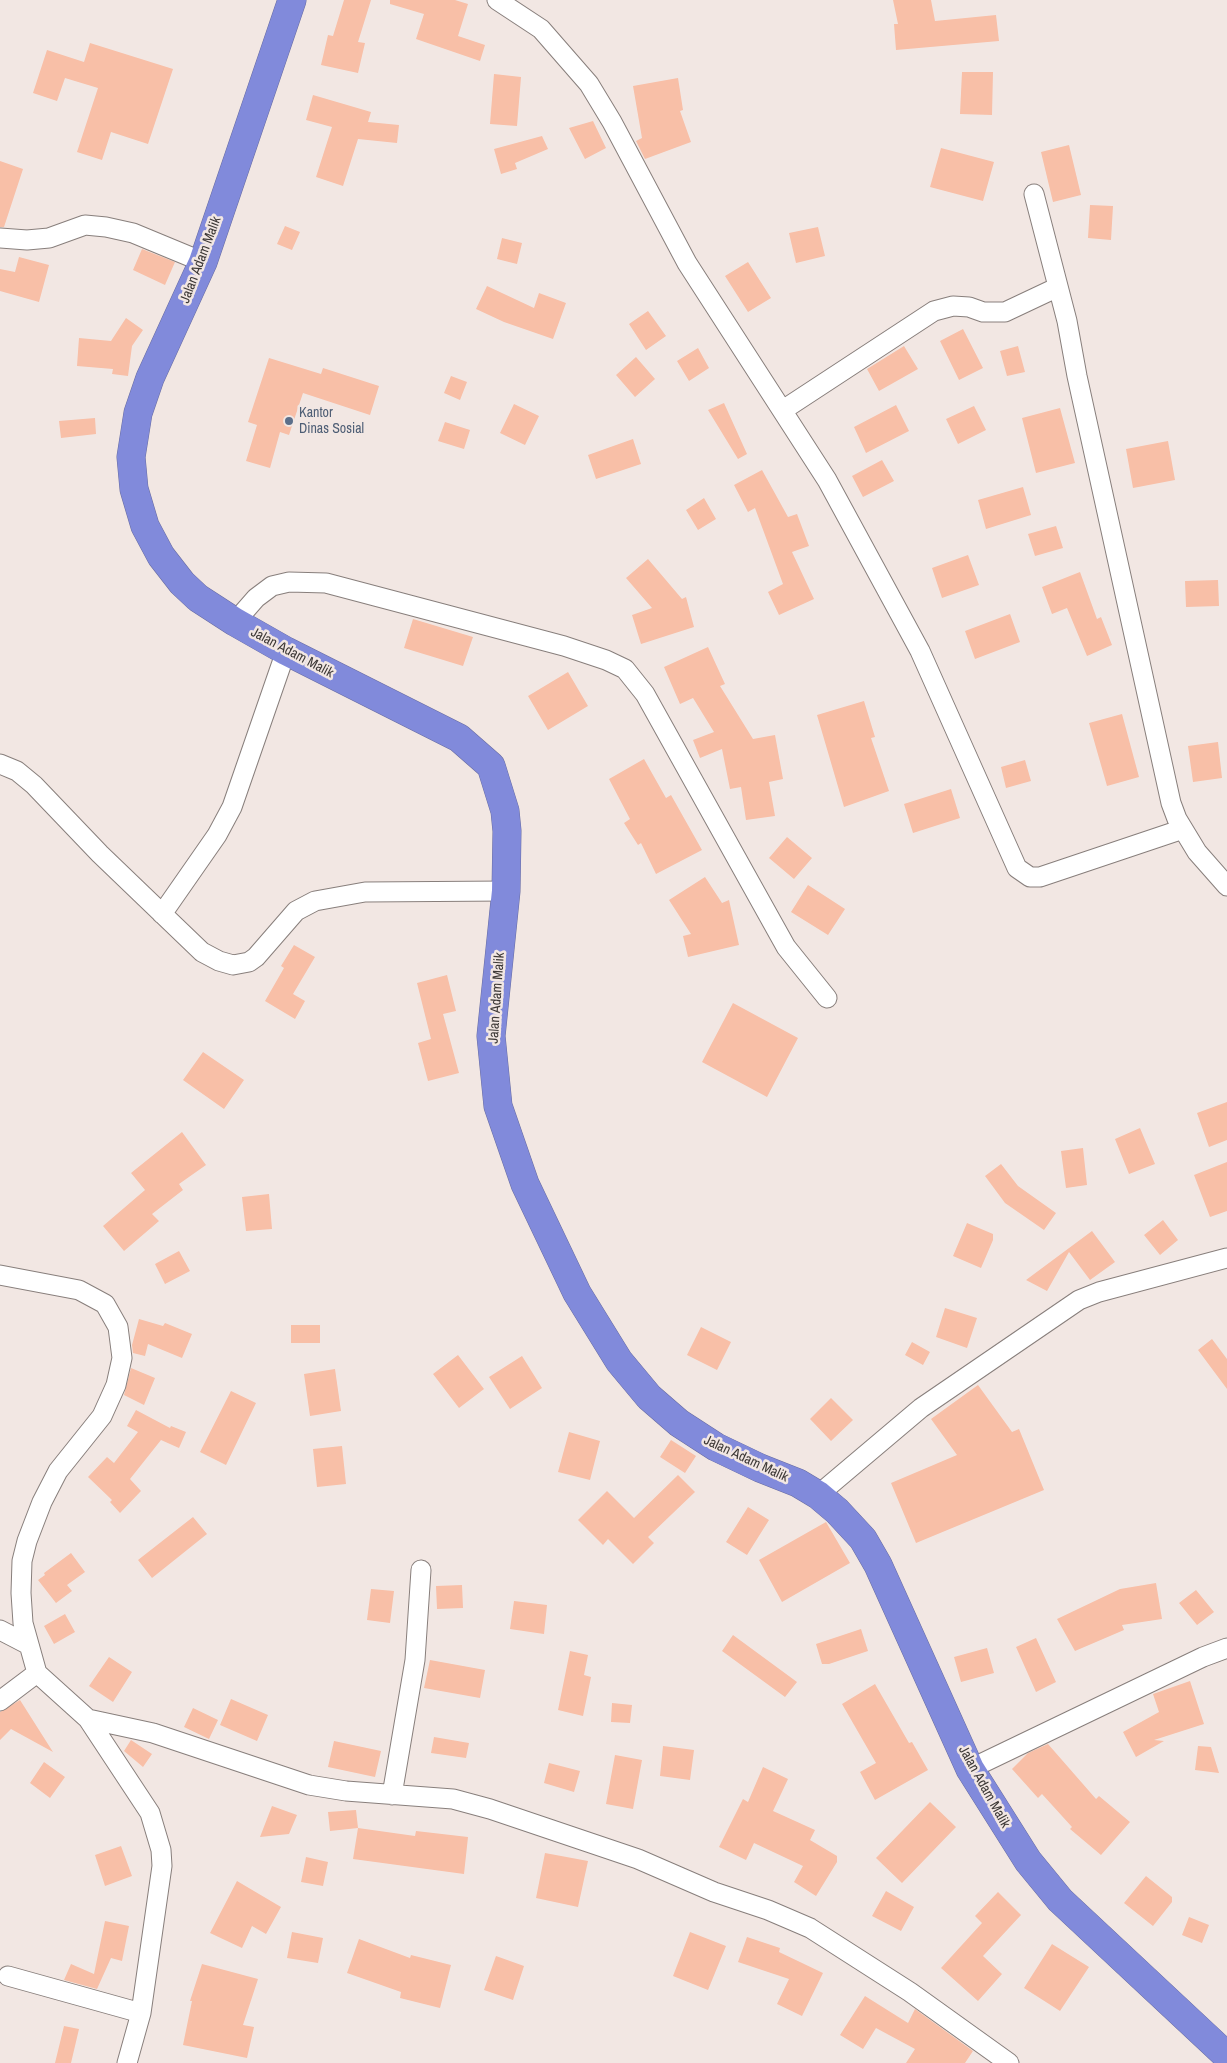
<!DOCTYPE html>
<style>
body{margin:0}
canvas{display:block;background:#f2e7e3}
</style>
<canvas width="1227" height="2063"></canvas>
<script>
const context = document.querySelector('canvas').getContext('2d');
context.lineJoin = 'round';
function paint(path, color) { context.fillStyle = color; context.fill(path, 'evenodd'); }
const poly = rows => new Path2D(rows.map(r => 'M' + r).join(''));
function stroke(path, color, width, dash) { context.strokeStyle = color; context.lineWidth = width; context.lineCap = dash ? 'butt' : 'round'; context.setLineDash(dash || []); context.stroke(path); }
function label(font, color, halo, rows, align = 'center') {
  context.font = font + ' "Archivo Narrow",sans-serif'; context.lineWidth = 5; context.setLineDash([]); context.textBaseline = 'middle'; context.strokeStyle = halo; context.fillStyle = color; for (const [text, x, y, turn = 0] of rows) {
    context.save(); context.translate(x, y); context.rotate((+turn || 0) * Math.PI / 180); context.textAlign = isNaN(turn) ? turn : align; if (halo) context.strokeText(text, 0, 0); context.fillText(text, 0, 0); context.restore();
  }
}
paint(poly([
 [344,0,371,0,358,42,365,43,358,73,321,65,328,35,333,36],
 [390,0,455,0,468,4,458,36,485,45,480,61,416,39,424,14,390,4],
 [893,0,931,0,935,21,996,15,999,41,896,50,894,24,898,24],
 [90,43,173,69,148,144,111,132,102,160,77,152,98,88,65,78,57,101,33,93,47,50,84,62],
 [962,72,993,72,992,115,960,114],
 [494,74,521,77,517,126,490,124],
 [678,78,683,110,680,111,691,142,645,159,636,141,642,138,633,86],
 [313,95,371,112,368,122,399,125,397,143,358,139,343,186,316,177,332,127,306,120],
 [593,121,606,148,585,159,569,128],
 [542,136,548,149,515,163,517,169,501,174,494,149],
 [1069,145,1081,195,1053,202,1041,152],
 [941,148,994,162,983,201,930,187],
 [0,161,23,169,4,227,0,227],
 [1090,205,1113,206,1111,240,1088,238],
 [285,226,300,232,292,250,277,244],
 [818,227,825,256,796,263,789,233],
 [502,238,522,243,517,264,497,259],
 [142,249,175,262,165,285,133,270],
 [19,257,49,265,39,302,0,291,0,269,15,272],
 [748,262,771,298,748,312,725,276],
 [487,286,534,308,539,293,566,303,553,339,504,322,476,309],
 [648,311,666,336,646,350,629,324],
 [126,318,143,330,132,346,128,376,112,374,113,369,77,366,79,338,111,341],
 [963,329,983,368,959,380,940,341],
 [904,346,918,369,879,391,867,369],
 [1018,346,1025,372,1007,376,1000,351],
 [698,348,709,368,689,381,677,361],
 [636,357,655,379,635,397,616,375],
 [269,358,321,374,323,368,379,386,370,415,303,393,289,435,280,432,270,468,246,461,257,425,248,422],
 [451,376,467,382,460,400,444,393],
 [724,403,747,454,738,459,708,410],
 [514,404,539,416,525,445,500,433],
 [896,405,909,431,866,453,854,427],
 [974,406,986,430,958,444,946,419],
 [1060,408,1075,463,1036,473,1022,418],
 [95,418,96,434,61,438,59,421],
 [445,422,470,430,464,449,438,441],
 [633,439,641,464,596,479,588,455],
 [1168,441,1175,480,1133,488,1126,449],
 [882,460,894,481,863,497,852,476],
 [762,470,788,517,797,514,809,546,792,552,814,599,779,615,768,592,783,584,755,508,748,512,734,485],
 [1023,487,1031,515,986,529,978,500],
 [704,498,716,519,698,530,686,510],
 [1056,526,1063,548,1035,556,1028,534],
 [968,555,979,585,942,598,932,568],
 [648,559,682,599,686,597,694,627,641,644,632,615,652,608,626,578],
 [1080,572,1097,619,1101,617,1112,645,1087,656,1067,608,1052,614,1042,587],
 [1218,580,1219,606,1186,607,1185,581],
 [1010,614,1020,642,975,659,965,631],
 [413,619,473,637,463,666,404,648],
 [708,647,725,684,720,686,753,739,775,735,783,779,769,782,775,816,746,820,741,787,730,789,722,749,700,758,693,740,714,732,693,698,680,704,664,667],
 [568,672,588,706,548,730,528,696],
 [864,701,875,737,871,738,889,791,844,807,817,715],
 [1122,714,1139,777,1107,786,1089,723],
 [1218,742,1222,778,1193,782,1188,746],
 [644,759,666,798,671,795,702,850,656,874,641,843,638,845,624,823,630,819,609,779],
 [1025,760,1031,781,1006,788,1001,767],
 [951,789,960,818,913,833,904,804],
 [787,837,812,858,794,879,769,858],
 [705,877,722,903,729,900,739,945,688,957,683,936,691,934,669,900],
 [808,885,845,909,828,935,791,912],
 [294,945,315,957,293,994,305,1001,295,1019,265,1001,284,968,281,966],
 [447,975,456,1011,443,1014,459,1073,428,1081,418,1043,431,1039,417,983],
 [733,1003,798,1038,767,1097,702,1062],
 [203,1052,244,1080,224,1109,183,1080],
 [1227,1102,1227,1140,1209,1147,1197,1113],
 [1140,1128,1155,1164,1129,1174,1115,1139],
 [182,1132,206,1165,179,1184,183,1190,152,1214,159,1221,124,1251,103,1226,145,1190,131,1173],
 [1083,1148,1087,1185,1066,1188,1061,1151],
 [1227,1162,1227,1211,1210,1217,1194,1175],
 [1001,1164,1018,1186,1056,1213,1044,1230,1005,1203,985,1176],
 [269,1194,272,1229,246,1231,242,1197],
 [1163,1220,1178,1240,1160,1255,1144,1235],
 [967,1223,993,1234,993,1240,981,1268,953,1256],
 [1092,1231,1115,1262,1090,1280,1069,1252,1047,1291,1026,1280],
 [179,1251,190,1271,165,1284,155,1264],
 [945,1308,977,1318,967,1348,936,1337],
 [139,1319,163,1326,165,1323,192,1334,182,1358,148,1344,145,1356,133,1353,132,1345],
 [291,1325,320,1325,320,1343,291,1343],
 [701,1327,731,1342,717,1370,687,1355],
 [1212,1339,1227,1359,1227,1389,1198,1350],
 [912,1342,930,1352,923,1365,905,1355],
 [458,1355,484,1389,459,1408,433,1374],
 [522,1356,542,1388,510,1409,489,1377],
 [131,1368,155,1378,144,1405,124,1395],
 [335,1369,341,1411,310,1416,304,1374],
 [978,1385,1012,1432,1019,1429,1044,1490,916,1543,891,1483,957,1455,931,1419],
 [231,1391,256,1403,226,1465,200,1452],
 [831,1398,853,1420,831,1441,810,1419],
 [136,1410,170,1428,171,1426,186,1432,179,1448,161,1440,130,1479,141,1491,120,1513,110,1502,112,1500,88,1477,107,1457,114,1463,138,1432,127,1426],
 [569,1432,600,1441,590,1480,558,1472],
 [671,1440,696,1456,685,1473,660,1457],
 [342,1446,346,1484,317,1487,313,1449],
 [678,1475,695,1492,648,1537,654,1543,633,1564,608,1539,603,1545,578,1520,607,1491,634,1518],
 [748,1507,769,1520,747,1555,726,1542],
 [193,1517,207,1534,152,1578,138,1560],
 [826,1522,850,1563,782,1602,759,1560],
 [71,1553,85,1572,67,1585,72,1591,56,1603,38,1580,45,1575,44,1573],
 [1156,1583,1162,1619,1122,1625,1124,1630,1075,1651,1057,1619,1120,1589],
 [462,1585,463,1608,437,1609,436,1586],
 [371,1589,394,1591,390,1623,367,1620],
 [1196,1590,1214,1612,1197,1625,1179,1603],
 [514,1601,547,1605,544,1634,510,1629],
 [65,1614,75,1632,54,1644,44,1626],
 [861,1629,868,1651,829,1664,822,1664,816,1644],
 [733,1635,797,1682,785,1697,722,1651],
 [1036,1638,1056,1682,1036,1692,1016,1647],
 [987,1648,994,1673,961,1682,954,1657],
 [570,1651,588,1655,584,1675,591,1677,583,1716,558,1710],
 [109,1657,132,1672,113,1702,89,1686],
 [430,1660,485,1670,480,1698,424,1688],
 [1190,1681,1204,1724,1154,1740,1164,1741,1136,1757,1123,1732,1159,1712,1153,1694],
 [875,1684,909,1743,912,1742,928,1770,875,1800,860,1772,876,1763,842,1704],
 [231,1699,268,1715,257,1741,220,1725],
 [20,1700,53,1752,11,1729,0,1740,0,1712],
 [612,1703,632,1705,630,1723,611,1722],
 [193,1708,218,1720,209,1739,184,1727],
 [434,1737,469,1743,466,1758,431,1753],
 [131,1740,152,1754,143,1767,124,1751],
 [334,1741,381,1751,375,1777,328,1767],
 [1048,1744,1096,1799,1099,1796,1130,1822,1101,1855,1070,1829,1072,1827,1042,1794,1038,1798,1012,1769,1028,1753],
 [663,1746,694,1750,690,1780,660,1776],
 [1198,1746,1211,1747,1219,1773,1195,1770],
 [615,1755,642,1760,633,1809,606,1804],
 [44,1762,65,1777,50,1798,30,1783],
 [549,1763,580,1771,574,1792,544,1783],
 [763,1767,788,1779,773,1811,815,1830,810,1840,837,1856,837,1862,816,1896,794,1882,803,1866,754,1843,746,1860,719,1847,743,1799,748,1802],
 [930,1802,956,1827,902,1883,876,1858],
 [272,1806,297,1815,289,1834,260,1837],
 [356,1810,358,1828,330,1831,328,1812],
 [358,1828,415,1836,416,1831,468,1837,464,1874,353,1859],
 [121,1846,132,1876,105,1886,95,1855],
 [545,1853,588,1861,578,1907,536,1898],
 [306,1857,328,1862,323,1886,301,1882],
 [1146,1876,1172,1897,1172,1902,1153,1926,1124,1903],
 [237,1881,281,1907,266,1934,252,1926,242,1948,210,1933],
 [886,1891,914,1907,901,1931,872,1916],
 [998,1892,1021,1915,983,1956,1002,1974,978,2001,941,1968,982,1923,975,1916],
 [1189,1917,1209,1925,1202,1943,1182,1935],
 [105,1921,129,1926,122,1961,111,1958,97,1989,64,1980,71,1964,94,1974],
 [292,1932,323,1938,318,1963,287,1958],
 [690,1932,726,1946,708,1990,673,1976],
 [747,1937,780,1948,779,1952,823,1973,802,2016,777,2004,789,1979,738,1962],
 [359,1939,410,1958,411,1955,451,1965,440,2008,400,1998,401,1992,347,1973],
 [1052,1944,1089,1967,1060,2011,1024,1988],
 [496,1956,524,1966,513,2000,484,1990],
 [202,1964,258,1979,243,2025,254,2027,247,2058,183,2045,192,2001,190,2001],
 [865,1996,908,2023,915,2009,973,2051,965,2063,906,2063,915,2049,876,2028,863,2049,840,2035],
 [64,2026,79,2029,71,2063,55,2063]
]), '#f8bfa7');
const minor = poly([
 [497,0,541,29,589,84,612,122,687,263,827,480,920,651,1017,868,1030,877,1040,877,1183,829],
 [1034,194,1067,321,1077,376,1171,803,1177,819,1197,852,1227,886],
 [0,238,27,240,49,238,85,225,106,227,133,233,203,262],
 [783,410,934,311,953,306,969,307,983,312,1005,312,1058,287],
 [235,622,256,598,272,586,289,582,326,583,564,646,606,660,625,669,645,694,786,947,827,998],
 [0,764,17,771,34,785,100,854,202,952,219,961,233,965,249,962,256,957,296,911,315,901,365,892,506,891],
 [162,914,217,835,232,807,286,651],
 [0,1275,79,1290,105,1304,118,1327,122,1358,116,1385,102,1416,58,1471,42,1502,27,1541,22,1561,21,1593,23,1623,37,1673,88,1719,150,1813,161,1850,162,1866,141,2013,127,2063],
 [818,1495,921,1408,1079,1300,1099,1292,1227,1258],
 [0,1630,29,1645],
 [0,1701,37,1673],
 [88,1719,153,1733,309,1785,346,1791,453,1799,490,1809,638,1859,714,1892,768,1910,810,1928,910,1992,1009,2063],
 [970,1769,1203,1657,1227,1648],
 [392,1795,415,1660,421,1570],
 [8,1976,141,2013]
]);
const highway = poly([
 [292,0,203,262,150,378,138,413,131,457,134,489,145,526,161,556,182,583,198,598,235,622,286,651,459,738,491,766,505,811,507,831,506,891,491,1036,498,1106,525,1184,577,1293,619,1361,649,1397,679,1423,716,1447,760,1468,798,1483,818,1495,837,1511,863,1539,878,1565,970,1769,1028,1861,1060,1900,1227,2056]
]);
stroke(minor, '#887f7c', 21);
stroke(highway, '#696da1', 29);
stroke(minor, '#fff', 19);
stroke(highway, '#818adb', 28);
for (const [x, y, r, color] of [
 [289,421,5,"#5c6f8a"]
]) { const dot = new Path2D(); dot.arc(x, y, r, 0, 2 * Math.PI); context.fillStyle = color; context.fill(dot); stroke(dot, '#f2e7e3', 2); }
label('14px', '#3c3836', '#f2e7e3', [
 ["Jalan Adam Malik",201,260,-69],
 ["Jalan Adam Malik",292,653,28],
 ["Jalan Adam Malik",497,998,-86],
 ["Jalan Adam Malik",746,1459,25],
 ["Jalan Adam Malik",984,1787,61]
]);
label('14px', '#4e5e75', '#f2e7e3', [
 ["Kantor",299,413],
 ["Dinas Sosial",299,429]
], 'left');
</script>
